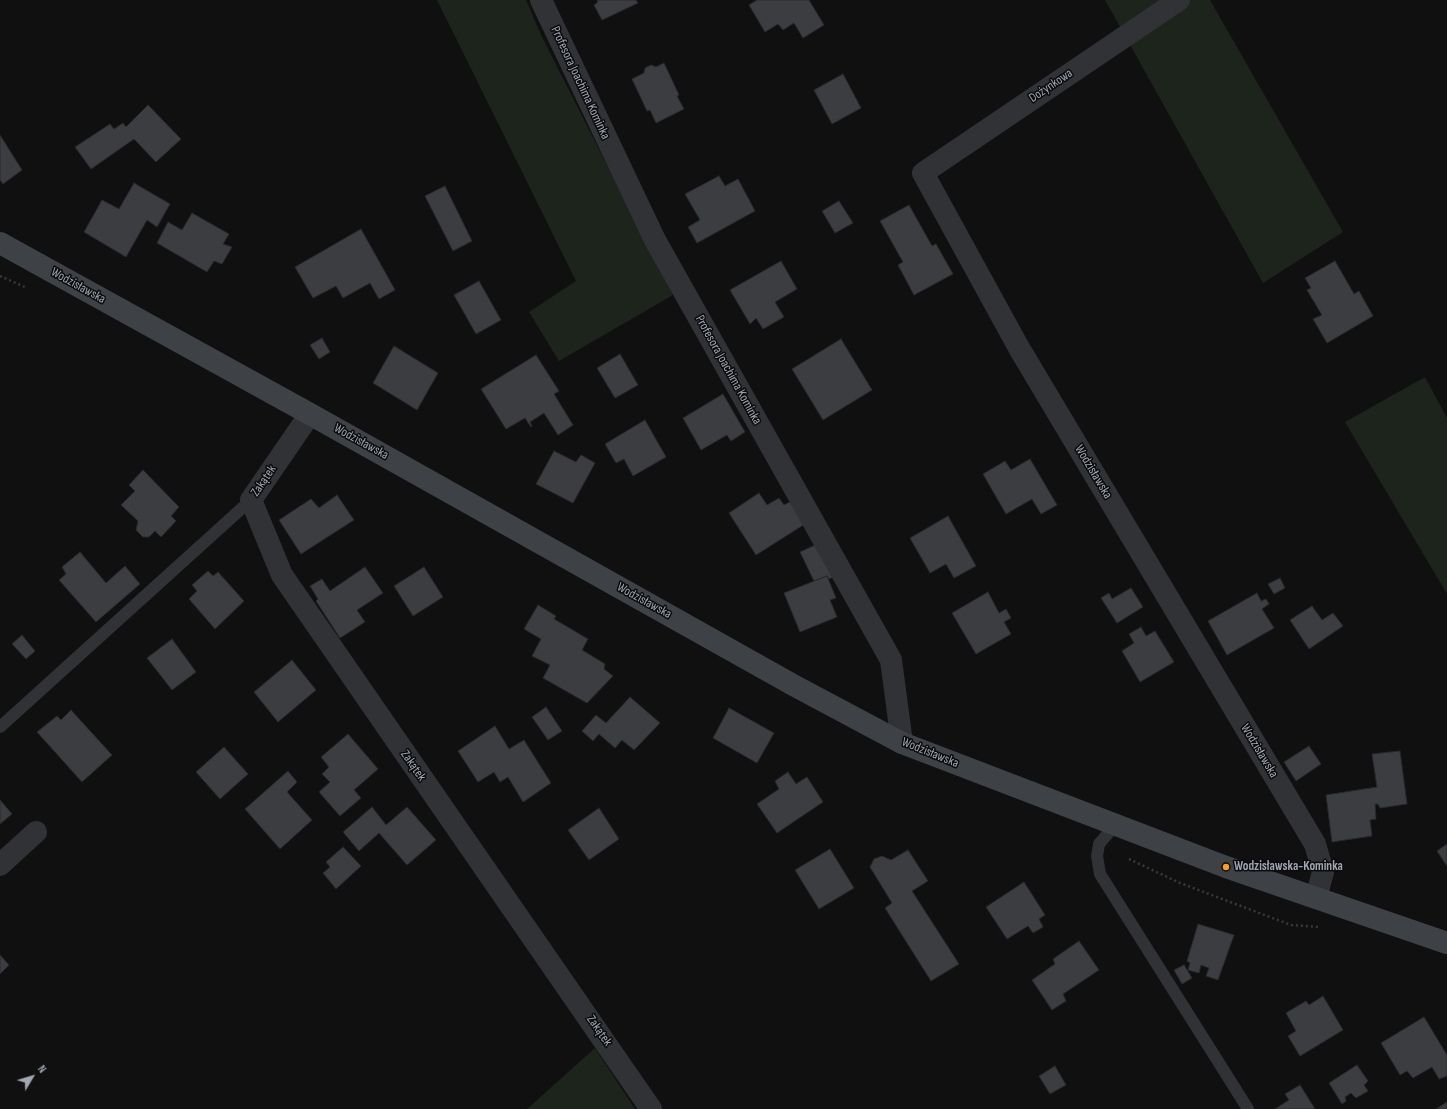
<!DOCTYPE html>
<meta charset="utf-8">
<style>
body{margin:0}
#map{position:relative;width:1447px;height:1109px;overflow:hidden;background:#101011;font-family:"Sofia Sans Condensed",sans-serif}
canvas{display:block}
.north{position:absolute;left:12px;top:1057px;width:40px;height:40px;-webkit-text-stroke:3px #0b0b0c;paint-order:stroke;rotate:52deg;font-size:11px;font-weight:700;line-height:16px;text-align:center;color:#a0a7b3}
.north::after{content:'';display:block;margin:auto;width:14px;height:18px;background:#a0a7b3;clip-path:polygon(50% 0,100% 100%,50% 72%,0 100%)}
</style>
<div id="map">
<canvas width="1447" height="1109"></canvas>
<div class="north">N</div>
</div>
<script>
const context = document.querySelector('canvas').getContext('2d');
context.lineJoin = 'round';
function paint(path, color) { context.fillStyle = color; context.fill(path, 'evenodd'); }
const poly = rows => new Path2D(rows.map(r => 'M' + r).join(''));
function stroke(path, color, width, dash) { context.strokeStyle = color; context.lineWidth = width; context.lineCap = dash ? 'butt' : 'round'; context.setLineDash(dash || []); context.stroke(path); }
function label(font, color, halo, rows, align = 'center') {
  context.font = font + ' "Sofia Sans Condensed",sans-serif'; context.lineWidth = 3; context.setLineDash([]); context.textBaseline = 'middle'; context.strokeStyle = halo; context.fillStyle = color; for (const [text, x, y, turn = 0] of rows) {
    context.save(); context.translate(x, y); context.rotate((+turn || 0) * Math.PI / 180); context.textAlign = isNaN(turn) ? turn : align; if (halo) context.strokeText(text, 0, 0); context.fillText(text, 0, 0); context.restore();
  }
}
paint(poly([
 [437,0,526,0,541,35,673,295,559,361,529,312,576,281],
 [1105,0,1210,0,1343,232,1263,283],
 [1425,377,1447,418,1447,594,1345,422],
 [595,1048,635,1109,527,1109]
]), '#1c241c');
const building = poly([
 [597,0,636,0,638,3,602,20,594,5,598,2,597,0],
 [757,0,809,0,824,25,803,38,794,23,783,30,778,24,765,32,749,5,757,0],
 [664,63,679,95,677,96,684,109,656,123,650,110,647,111,632,79,644,73,645,68,651,65,656,67,664,63],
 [843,74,861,108,832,124,814,90,843,74],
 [148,105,181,139,156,162,134,139,91,169,75,147,110,124,114,129,123,123,126,127,148,105],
 [0,135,22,170,3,184,0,180,0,135],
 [719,176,725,186,738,179,755,211,697,243,688,227,700,220,685,194,719,176],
 [134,183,170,204,157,227,147,220,126,257,84,232,102,200,119,209,134,183],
 [445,186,472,241,453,251,425,196,445,186],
 [839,201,853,223,835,233,822,211,839,201],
 [909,205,932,246,936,244,953,274,914,295,898,265,903,262,880,221,909,205],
 [192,213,229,234,223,244,232,247,222,264,214,261,207,272,157,243,168,222,182,230,192,213],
 [361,229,395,290,379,299,370,283,343,298,336,286,313,298,295,267,361,229],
 [781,261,797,289,775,302,784,317,763,329,756,318,750,324,730,290,781,261],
 [1335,261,1354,294,1359,291,1373,316,1327,343,1313,319,1322,315,1307,290,1311,288,1305,278,1335,261],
 [479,281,501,320,476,334,454,295,479,281],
 [322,338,330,352,319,359,310,345,322,338],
 [841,339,872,390,823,420,792,369,841,339],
 [394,346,438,373,417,410,373,383,394,346],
 [620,354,638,385,615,398,597,368,620,354],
 [536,355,559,391,554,394,573,425,558,435,544,413,530,422,532,426,531,427,525,418,506,429,481,389,536,355],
 [723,394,745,432,731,441,727,435,701,450,683,418,723,394],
 [645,420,666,457,633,476,624,459,616,463,605,444,645,420],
 [554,451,576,462,581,455,595,463,573,503,536,484,554,451],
 [1030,459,1057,505,1041,514,1032,499,1006,514,983,474,1005,461,1011,470,1030,459],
 [143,470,179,507,171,516,176,521,161,537,155,531,149,537,143,537,136,530,138,521,121,505,135,491,129,485,143,470],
 [759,493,767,505,779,498,784,505,794,500,808,522,756,555,729,513,759,493],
 [337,495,354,520,301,554,279,520,311,499,319,508,337,495],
 [948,516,976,566,954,578,946,564,930,573,910,538,948,516],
 [822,542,837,575,829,579,827,576,814,581,800,552,822,542],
 [80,552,106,583,125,566,140,584,96,622,59,580,66,574,62,567,80,552],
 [365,567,383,593,357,610,365,622,340,638,316,601,318,599,310,586,322,579,330,591,365,567],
 [424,567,443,597,413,616,394,586,424,567],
 [208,571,213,576,218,572,244,601,215,629,189,599,197,591,192,585,208,571],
 [827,576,836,598,830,600,837,617,800,632,784,593,827,576],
 [1280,578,1285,588,1274,594,1268,584,1280,578],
 [1131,588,1143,607,1117,623,1101,598,1109,593,1112,599,1131,588],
 [988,592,999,613,1006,609,1011,618,1004,622,1011,634,976,654,952,613,988,592],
 [1257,593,1261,601,1266,599,1269,604,1262,609,1274,628,1227,655,1208,621,1257,593],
 [538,605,556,616,554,619,588,639,582,650,605,664,604,669,613,676,587,703,543,678,550,665,532,656,541,639,524,629,538,605],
 [1312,606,1322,620,1333,613,1343,626,1309,649,1290,620,1312,606],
 [1141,627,1146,636,1155,631,1174,662,1140,682,1122,651,1134,643,1129,634,1141,627],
 [22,635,35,651,26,659,12,644,22,635],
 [172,639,196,672,172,690,147,658,172,639],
 [292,660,316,690,278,722,254,692,292,660],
 [630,697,660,723,634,750,622,740,615,748,599,734,593,741,582,731,596,715,606,723,630,697],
 [546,707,562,731,548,740,532,717,546,707],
 [729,708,774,733,757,763,713,738,729,708],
 [71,710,112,755,82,782,37,732,57,716,61,720,71,710],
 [495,726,509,749,524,740,551,783,523,802,508,777,500,782,494,772,478,782,458,751,495,726],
 [348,734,378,769,354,790,361,798,340,816,319,792,330,782,322,774,329,767,321,757,348,734],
 [1309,746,1321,764,1296,781,1284,762,1309,746],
 [224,747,248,774,220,799,196,772,224,747],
 [1400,751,1407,804,1380,808,1378,804,1375,804,1376,819,1370,820,1372,836,1332,842,1326,795,1377,787,1372,754,1400,751],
 [288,771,297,782,287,792,312,820,280,849,245,809,288,771],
 [788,772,796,784,807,777,823,802,777,833,757,804,779,789,775,781,788,772],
 [0,800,12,814,0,824,0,800],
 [372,807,386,825,407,807,436,840,407,865,379,833,359,851,343,832,372,807],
 [599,808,619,839,589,860,568,830,599,808],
 [1447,844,1447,866,1437,851,1447,844],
 [343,847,361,866,336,889,323,873,330,867,326,862,343,847],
 [830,849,854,888,819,909,795,870,830,849],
 [908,850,928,881,912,891,959,964,931,981,885,908,892,903,870,867,874,859,882,856,891,860,908,850],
 [1024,882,1045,915,1039,919,1043,927,1033,933,1028,926,1007,939,986,907,1024,882],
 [1198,924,1234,935,1218,980,1206,976,1209,968,1201,965,1199,973,1188,970,1190,963,1187,961,1198,924],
 [1079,941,1099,970,1063,994,1066,1001,1052,1010,1032,980,1055,964,1053,959,1079,941],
 [0,955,9,965,0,974,0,955],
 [1184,965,1192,978,1182,984,1174,970,1184,965],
 [1323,996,1343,1030,1300,1056,1288,1036,1296,1031,1286,1013,1306,1001,1309,1005,1323,996],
 [1424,1017,1447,1055,1447,1076,1439,1079,1432,1067,1413,1078,1407,1071,1400,1075,1381,1043,1424,1017],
 [1357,1065,1368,1081,1364,1085,1368,1091,1356,1098,1351,1093,1345,1097,1346,1101,1342,1104,1329,1083,1357,1065],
 [1055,1066,1066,1085,1050,1094,1039,1076,1055,1066],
 [1300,1085,1315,1109,1275,1109,1289,1100,1285,1094,1300,1085],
 [1447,1102,1447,1109,1436,1109,1447,1102]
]);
paint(building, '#3b3d41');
stroke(building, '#292a2d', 1);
stroke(poly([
 [0,276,25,287],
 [1129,859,1180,883,1291,925,1319,927]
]), '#36393d', 2.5, [2, 3]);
stroke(poly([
 [0,727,251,500],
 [1116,824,1099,844,1097,856,1100,874,1248,1109]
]), '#303236', 12);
stroke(poly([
 [541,0,655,240,891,660,902,743],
 [1179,0,923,173,1019,348,1315,844,1323,872,1316,898],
 [310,414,251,500,282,575,651,1109],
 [0,865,36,832]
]), '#303236', 22);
stroke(poly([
 [0,243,310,414,795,686,902,743,1226,867,1447,943]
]), '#3e4146', 22);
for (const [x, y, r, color] of [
 [1226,867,4,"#fb9f1d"]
]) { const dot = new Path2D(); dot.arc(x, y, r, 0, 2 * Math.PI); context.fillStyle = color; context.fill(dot); stroke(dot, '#0b0b0c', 1.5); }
label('13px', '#a0a7b3', '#0b0b0c', [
 ["Profesora Joachima Kominka",580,83,65],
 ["Dożynkowa",1051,86,-34],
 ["Wodzisławska",78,286,29],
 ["Profesora Joachima Kominka",728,370,61],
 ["Wodzisławska",361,442,29],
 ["Wodzisławska",1093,472,59],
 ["Zakątek",264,481,-56],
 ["Wodzisławska",644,601,29],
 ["Wodzisławska",1259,751,59],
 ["Wodzisławska",930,753,22],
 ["Zakątek",413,766,55],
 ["Zakątek",599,1031,55]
]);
label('bold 13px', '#a0a7b3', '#0b0b0c', [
 ["Wodzisławska-Kominka",1234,867]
], 'left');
</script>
